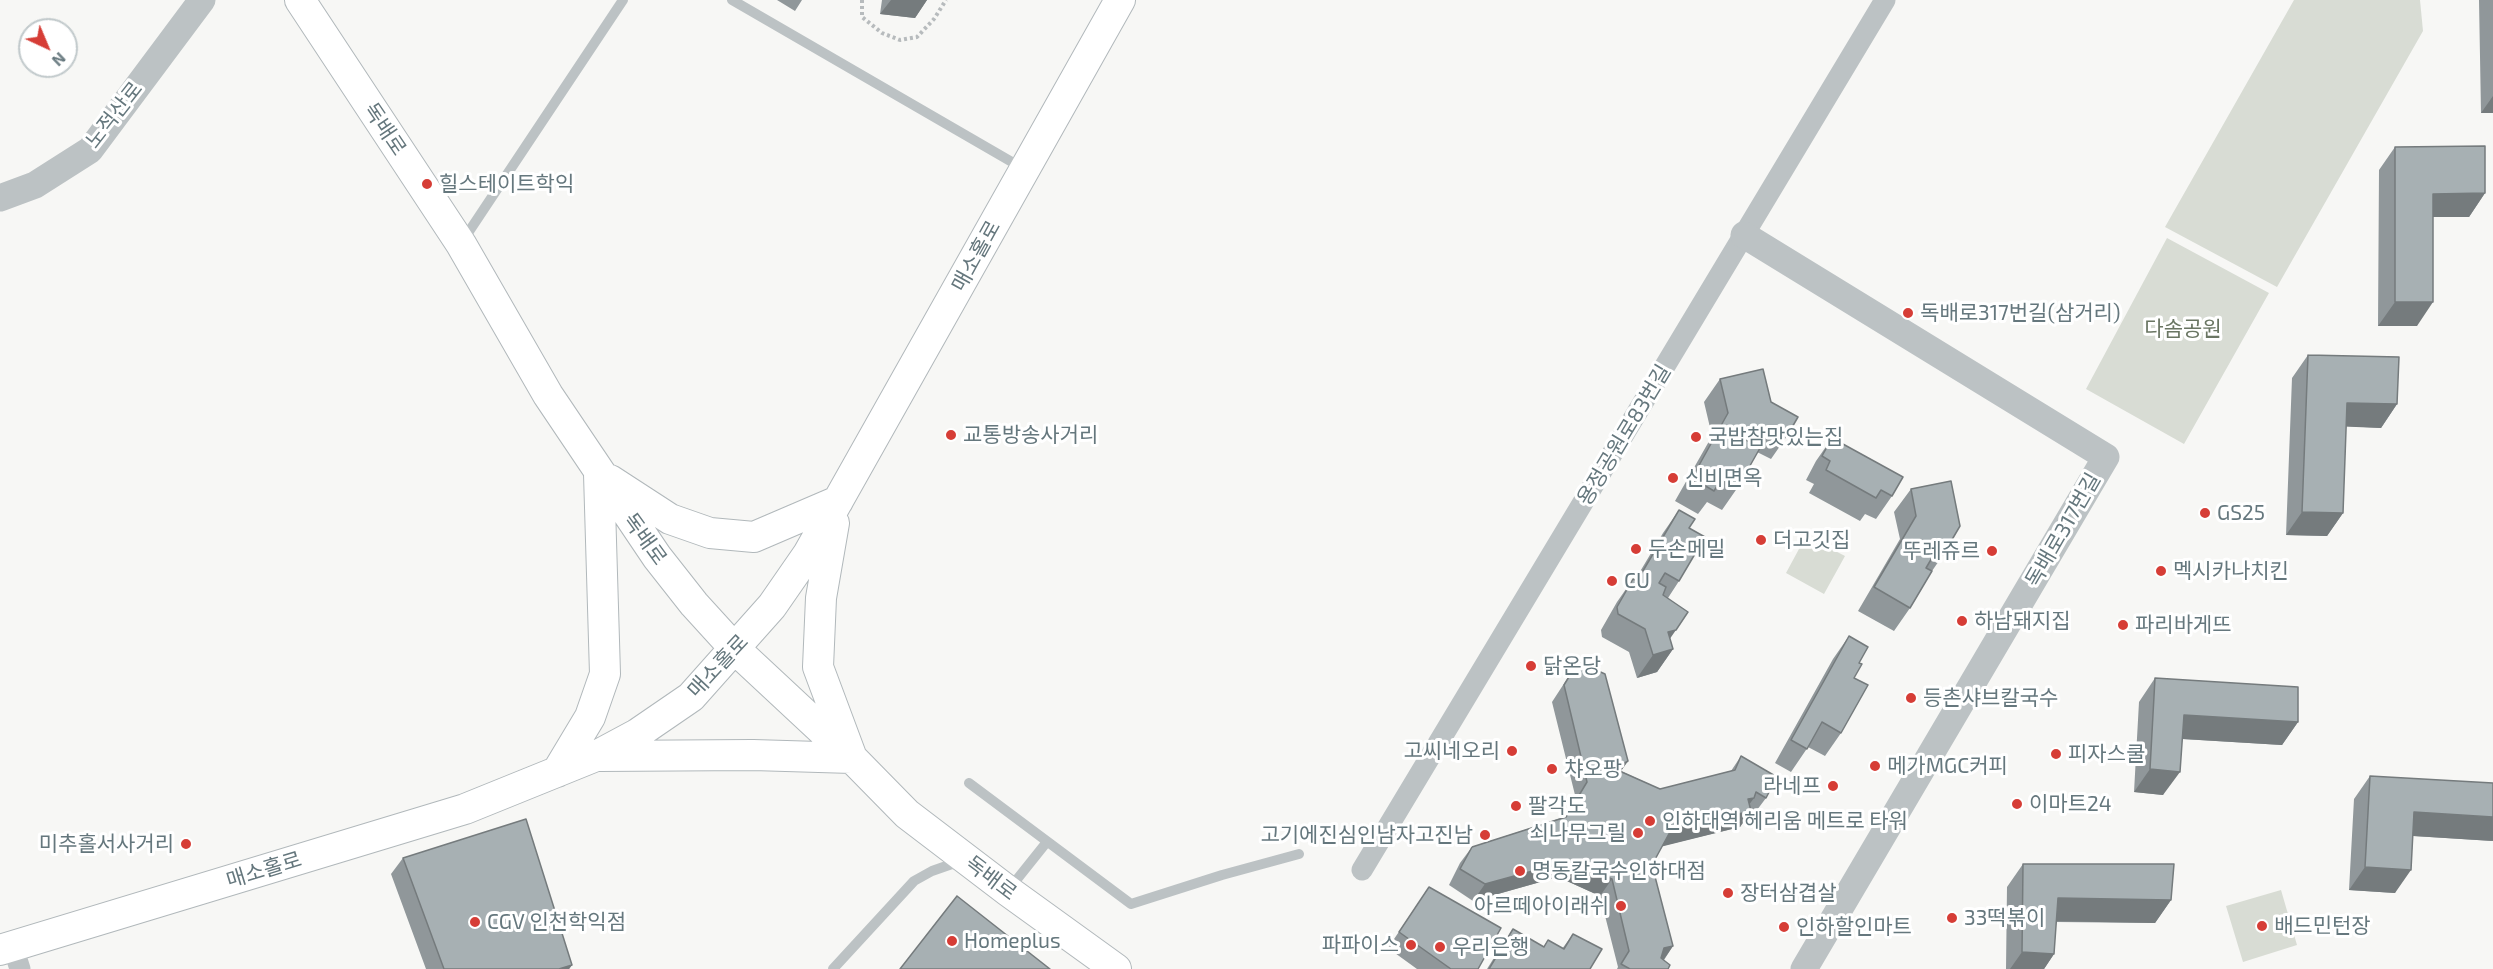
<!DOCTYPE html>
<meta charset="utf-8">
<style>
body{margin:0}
#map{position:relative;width:2493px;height:969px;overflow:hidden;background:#f7f7f5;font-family:"Exo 2",sans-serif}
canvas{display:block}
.north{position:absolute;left:18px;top:18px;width:60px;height:60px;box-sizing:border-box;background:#fff;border:2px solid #c1c9cb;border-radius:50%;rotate:136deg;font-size:16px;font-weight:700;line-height:24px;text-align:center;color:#65777d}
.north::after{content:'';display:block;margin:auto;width:21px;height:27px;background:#d63d36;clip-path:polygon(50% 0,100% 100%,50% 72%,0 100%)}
</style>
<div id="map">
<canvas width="2493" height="969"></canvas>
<div class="north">N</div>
</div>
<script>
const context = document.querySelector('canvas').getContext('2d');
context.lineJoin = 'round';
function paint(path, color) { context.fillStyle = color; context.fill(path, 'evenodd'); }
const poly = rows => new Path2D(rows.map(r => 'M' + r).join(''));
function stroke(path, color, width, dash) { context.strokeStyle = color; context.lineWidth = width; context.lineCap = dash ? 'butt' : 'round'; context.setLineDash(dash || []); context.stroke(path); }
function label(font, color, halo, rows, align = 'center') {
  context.font = font + ' "Exo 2","Noto Sans KR",sans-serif'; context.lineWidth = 6; context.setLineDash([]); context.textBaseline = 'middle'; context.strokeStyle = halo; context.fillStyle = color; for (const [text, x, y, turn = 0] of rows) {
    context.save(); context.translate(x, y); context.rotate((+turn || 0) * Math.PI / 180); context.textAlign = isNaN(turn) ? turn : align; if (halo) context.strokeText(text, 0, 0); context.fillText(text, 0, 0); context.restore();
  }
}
paint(poly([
 [2294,0,2420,0,2423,31,2277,287,2165,227],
 [2167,238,2269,293,2184,444,2086,389],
 [1806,536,1845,556,1824,594,1786,573],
 [2281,890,2297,945,2243,962,2226,906]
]), '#d8dcd4');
const secondary = poly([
 [300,0,461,244,548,395,657,557,694,604,735,649,852,758,907,814,1008,891,1116,969],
 [610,480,670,519,710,533,754,537,838,501],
 [599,756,753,755,852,758,818,667,821,598,834,523],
 [557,772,590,717,605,674,599,474],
 [0,950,465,809,596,756,637,734,691,697,772,606,808,554,1120,0]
]);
stroke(secondary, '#b1b8bb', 32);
stroke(poly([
 [862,0,862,17,882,33,900,40,917,37,934,19,946,0]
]), '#b7bbbd', 4, [3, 3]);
stroke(poly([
 [732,0,1024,169],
 [462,242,623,0],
 [969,783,1131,904,1222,875,1299,854],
 [1010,888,1046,843],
 [833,969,914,881,932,871,952,864,961,865]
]), '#bcc2c4', 10);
stroke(poly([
 [1362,870,1885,0],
 [13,947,20,969]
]), '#bcc2c4', 21);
stroke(poly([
 [0,198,35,185,90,150,202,0],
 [1744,235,2106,457,1804,969]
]), '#bcc2c4', 27);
stroke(secondary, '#fff', 30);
paint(poly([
 [777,0,802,0,795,11],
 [882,0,927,0,915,18,880,14],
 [2479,0,2493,0,2493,113,2481,113],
 [2395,147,2485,193,2469,217,2433,217,2417,326,2378,326,2379,170],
 [2308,355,2397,404,2381,428,2346,426,2343,513,2327,536,2286,535,2292,378],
 [1720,379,1771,402,1787,436,1771,459,1757,452,1738,487,1722,510,1707,502,1698,514,1675,501,1712,436,1704,402],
 [1832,438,1892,496,1876,519,1865,514,1860,521,1809,493,1814,484,1806,480,1816,461],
 [1911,489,1943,555,1932,571,1910,608,1894,631,1858,611,1900,539,1894,512],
 [1679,510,1689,528,1679,581,1668,598,1670,639,1673,649,1657,672,1637,678,1629,652,1602,637,1601,630,1617,602,1633,579,1635,580,1663,533],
 [1849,636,1859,663,1854,678,1841,733,1825,756,1808,747,1791,772,1775,763,1833,659],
 [1578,662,1628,761,1621,771,1660,789,1731,771,1741,756,1766,798,1754,814,1750,812,1740,827,1662,846,1652,865,1673,946,1664,960,1668,969,1617,969,1618,967,1600,896,1558,877,1473,901,1449,885,1460,863,1472,847,1564,817,1576,799,1552,702],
 [2155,678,2298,722,2282,745,2182,739,2163,795,2134,792,2139,702],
 [2370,776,2493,841,2413,836,2395,893,2349,890,2354,799],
 [403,858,572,965,569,969,426,969,391,874],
 [2023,864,2171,900,2155,923,2056,922,2054,954,2044,969,2006,969,2007,887],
 [1429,887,1478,969,1417,969,1388,948],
 [1513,929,1543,947,1548,940,1562,949,1573,934,1590,969,1487,969,1502,945]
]), '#90979a');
paint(poly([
 [891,0,927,0,915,18,880,14],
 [2493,96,2493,113,2481,113],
 [2485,193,2469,217,2417,217,2433,194],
 [2395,302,2433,302,2417,326,2378,326],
 [2347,403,2397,404,2381,428,2331,426],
 [2302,512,2343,513,2327,536,2286,535],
 [1676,630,1660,653,1652,655,1668,632],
 [1673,649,1657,672,1637,678,1653,655],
 [2184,715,2298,722,2282,745,2167,738],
 [1628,761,1616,778,1615,769],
 [2150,769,2180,772,2163,795,2134,792],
 [1754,798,1743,813,1751,811,1740,827,1660,847,1671,830,1748,799],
 [2414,812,2493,817,2493,841,2398,835],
 [1569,861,1612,879,1600,896,1558,877,1473,901,1485,884],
 [2365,867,2411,870,2395,893,2349,890],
 [2058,898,2171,900,2155,923,2042,921],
 [1673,946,1662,962,1653,965,1664,948],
 [2022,952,2054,954,2044,969,2010,969],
 [572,965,569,969,559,969]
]), '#757b7d');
const building = poly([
 [2485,146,2485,193,2433,194,2433,302,2395,302,2395,147,2485,146],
 [2308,355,2399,357,2397,404,2347,403,2343,513,2302,512,2308,355],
 [1763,369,1771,402,1798,417,1787,436,1772,428,1763,444,1749,436,1746,440,1760,448,1738,487,1722,478,1714,491,1692,478,1728,413,1720,379,1763,369],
 [1832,438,1903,477,1892,496,1881,490,1876,498,1826,470,1830,461,1822,456,1832,438],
 [1951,481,1960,526,1943,555,1936,551,1926,568,1932,571,1910,608,1874,587,1916,516,1911,489,1951,481],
 [1679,510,1695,519,1689,528,1705,537,1679,581,1665,573,1659,583,1666,587,1663,595,1688,612,1676,630,1668,632,1673,649,1653,655,1645,629,1618,614,1617,607,1633,579,1637,581,1679,510],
 [1849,636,1868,647,1859,663,1862,664,1854,678,1868,685,1841,733,1822,722,1807,749,1791,740,1849,636],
 [1578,662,1605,674,1628,761,1615,769,1660,789,1735,770,1741,756,1777,777,1766,798,1756,792,1754,798,1748,799,1751,811,1671,830,1652,865,1673,946,1664,948,1661,958,1670,965,1668,969,1630,969,1621,964,1629,951,1612,879,1569,861,1485,884,1460,869,1472,847,1566,817,1587,782,1564,685,1578,662],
 [2155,678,2298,687,2298,722,2184,715,2180,772,2150,769,2155,678],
 [2370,776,2493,783,2493,817,2414,812,2411,870,2365,867,2370,776],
 [526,819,572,965,559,969,444,969,403,858,526,819],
 [2023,864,2174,864,2171,900,2058,898,2054,954,2022,952,2023,864],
 [1429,887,1501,928,1478,969,1451,969,1399,932,1429,887],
 [957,896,1050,969,900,969,957,896],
 [1513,929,1544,947,1548,940,1564,949,1573,934,1602,949,1590,969,1489,969,1513,929]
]);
paint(building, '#a7b0b3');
stroke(building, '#757b7d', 1.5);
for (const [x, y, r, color] of [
 [427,184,6,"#d63d36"],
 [1908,313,6,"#d63d36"],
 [951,435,6,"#d63d36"],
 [1696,437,6,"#d63d36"],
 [1673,478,6,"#d63d36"],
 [2205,513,6,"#d63d36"],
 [1761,540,6,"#d63d36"],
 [1636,549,6,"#d63d36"],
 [1992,551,6,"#d63d36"],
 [2161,571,6,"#d63d36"],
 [1612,581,6,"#d63d36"],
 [1962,621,6,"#d63d36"],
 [2123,625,6,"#d63d36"],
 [1531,666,6,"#d63d36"],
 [1911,698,6,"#d63d36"],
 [1512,751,6,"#d63d36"],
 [2056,754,6,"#d63d36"],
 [1875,766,6,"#d63d36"],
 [1552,769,6,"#d63d36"],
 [1833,786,6,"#d63d36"],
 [2017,804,6,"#d63d36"],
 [1516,806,6,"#d63d36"],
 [1650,821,6,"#d63d36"],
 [1638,833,6,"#d63d36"],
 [1485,835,6,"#d63d36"],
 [186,844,6,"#d63d36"],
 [1520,871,6,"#d63d36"],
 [1728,893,6,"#d63d36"],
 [1621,906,6,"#d63d36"],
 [1952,918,6,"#d63d36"],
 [475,922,6,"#d63d36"],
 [2262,926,6,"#d63d36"],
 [1784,927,6,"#d63d36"],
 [952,941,6,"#d63d36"],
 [1411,945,6,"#d63d36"],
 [1440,947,6,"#d63d36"]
]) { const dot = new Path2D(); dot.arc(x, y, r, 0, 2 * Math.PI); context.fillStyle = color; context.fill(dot); stroke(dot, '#fff', 2); }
label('21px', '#65777d', '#fff', [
 ["노적산로",114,115,-52],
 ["독배로",385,129,56],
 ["매소홀로",976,256,-61],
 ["용정공원로83번길",1624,435,-59],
 ["독배로317번길",2063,530,-60],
 ["독배로",645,539,54],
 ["매소홀로",718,666,-47],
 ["매소홀로",264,870,-17],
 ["독배로",991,878,37]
]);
label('21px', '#65777d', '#fff', [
 ["힐스테이트학익",439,184],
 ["독배로317번길(삼거리)",1920,313],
 ["교통방송사거리",963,435],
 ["국밥참맛있는집",1708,437],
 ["신비면옥",1685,478],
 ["GS25",2217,513],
 ["더고깃집",1773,540],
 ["두손메밀",1648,549],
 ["뚜레쥬르",1980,551,"right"],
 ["멕시카나치킨",2173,571],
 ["CU",1624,581],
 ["하남돼지집",1974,621],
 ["파리바게뜨",2135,625],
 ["닭온당",1543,666],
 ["등촌샤브칼국수",1923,698],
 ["고씨네오리",1500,751,"right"],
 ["피자스쿨",2068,754],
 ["메가MGC커피",1887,766],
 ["챠오팡",1564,769],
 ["라네프",1821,786,"right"],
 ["이마트24",2029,804],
 ["팔각도",1528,806],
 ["인하대역 헤리움 메트로 타워",1662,821],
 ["쇠나무그릴",1626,833,"right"],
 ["고기에진심인남자고진남",1473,835,"right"],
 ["미추홀서사거리",174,844,"right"],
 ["명동칼국수인하대점",1532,871],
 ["장터삼겹살",1740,893],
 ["아르떼아이래쉬",1609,906,"right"],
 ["33떡볶이",1964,918],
 ["CGV 인천학익점",487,922],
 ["배드민턴장",2274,926],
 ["인하할인마트",1796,927],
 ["Homeplus",964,941],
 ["파파이스",1399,945,"right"],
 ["우리은행",1452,947]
], 'left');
label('21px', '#6a7663', '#fff', [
 ["다솜공원",2183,329]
]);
</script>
